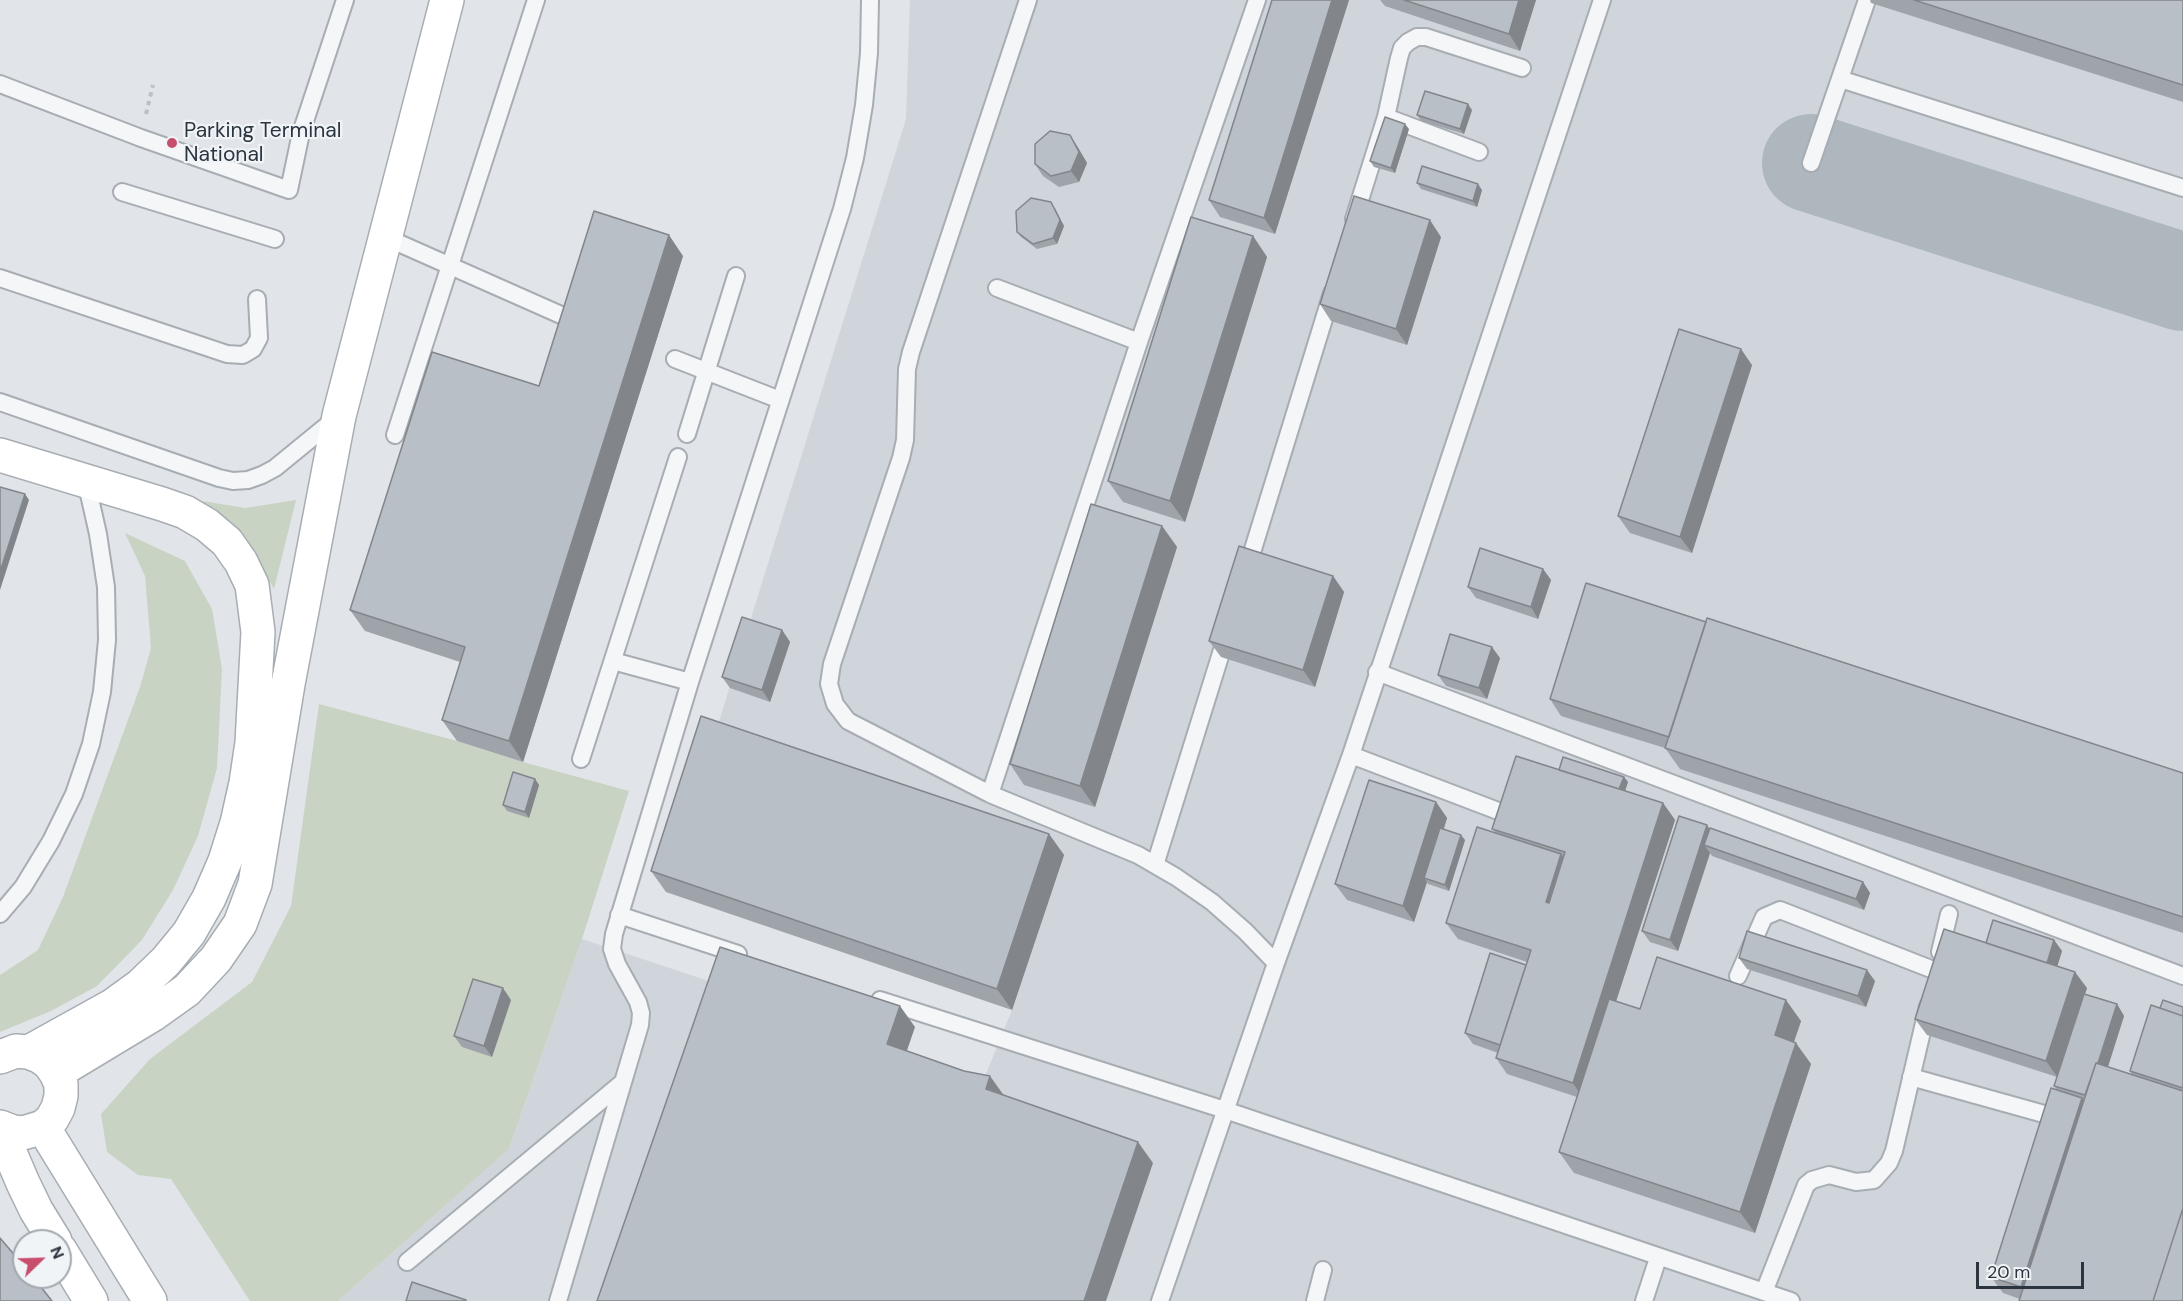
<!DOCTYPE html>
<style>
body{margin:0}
#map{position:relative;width:2183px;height:1301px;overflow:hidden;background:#e1e5e9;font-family:"DM Sans",sans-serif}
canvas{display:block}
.north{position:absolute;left:12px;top:1229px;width:60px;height:60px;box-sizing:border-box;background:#f1f4f7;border:2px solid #a2a8ae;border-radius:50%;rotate:67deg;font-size:16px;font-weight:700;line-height:24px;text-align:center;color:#2b3540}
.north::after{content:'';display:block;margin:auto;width:21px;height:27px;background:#c74e6d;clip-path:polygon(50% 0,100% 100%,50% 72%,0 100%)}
.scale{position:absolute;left:1976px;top:1262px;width:108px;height:27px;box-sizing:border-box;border:3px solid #2b3540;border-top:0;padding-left:8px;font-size:18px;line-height:21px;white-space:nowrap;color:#2b3540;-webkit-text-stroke:4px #f1f4f7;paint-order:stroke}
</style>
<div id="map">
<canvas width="2183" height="1301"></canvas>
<div class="north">N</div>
<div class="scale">20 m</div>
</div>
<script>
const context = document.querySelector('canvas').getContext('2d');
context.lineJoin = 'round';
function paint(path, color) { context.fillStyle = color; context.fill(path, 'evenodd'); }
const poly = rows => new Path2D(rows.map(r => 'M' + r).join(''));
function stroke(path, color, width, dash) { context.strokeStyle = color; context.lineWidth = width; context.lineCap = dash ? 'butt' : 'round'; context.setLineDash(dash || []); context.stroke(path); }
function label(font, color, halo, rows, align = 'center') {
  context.font = font + ' "DM Sans",sans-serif'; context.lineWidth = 4.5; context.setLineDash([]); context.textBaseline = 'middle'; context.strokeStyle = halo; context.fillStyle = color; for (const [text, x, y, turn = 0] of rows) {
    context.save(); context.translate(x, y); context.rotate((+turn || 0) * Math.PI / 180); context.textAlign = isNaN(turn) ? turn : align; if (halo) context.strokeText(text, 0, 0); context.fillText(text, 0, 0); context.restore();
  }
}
paint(poly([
 [910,0,2183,0,2183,1301,338,1301,509,1149,582,939,727,987,915,1027,902,1065,979,1091,1012,1010,666,892,906,119]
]), '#d0d5db');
paint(poly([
 [296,500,274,589,253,552,235,525,202,501,245,508],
 [125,533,185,561,212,609,222,669,217,768,198,836,173,890,142,940,97,986,51,1011,0,1032,0,975,38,950,63,897,140,687,151,648,145,576],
 [319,704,457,741,523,762,629,791,582,939,509,1149,338,1301,250,1301,171,1179,138,1175,107,1152,101,1114,150,1059,252,982,291,906]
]), '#c9d3c3');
stroke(poly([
 [1811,163,2183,282]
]), '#aeb6be', 98);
const lane = poly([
 [1028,0,911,352,907,369,905,440,901,458,832,664,829,684,835,704,848,721,990,794,1138,855,1176,877,1212,902,1245,931,1276,963],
 [1840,79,2183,188],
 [0,84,141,138,289,190,301,133,345,0],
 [1386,117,1479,152],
 [1811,163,1867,0],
 [122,192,275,239],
 [1354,219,1386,117,1399,58,1402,48,1408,42,1417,37,1426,37,1522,68],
 [385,237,579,323],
 [0,278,227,354,243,355,253,349,259,338,257,299],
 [997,288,1139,342],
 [675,359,780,400],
 [0,402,219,478,233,481,248,480,262,475,275,468,335,419],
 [687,434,736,276],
 [395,435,536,0],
 [1246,572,1332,293],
 [613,661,690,682],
 [1377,672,2183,976],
 [1351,755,1506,814],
 [581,759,678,457],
 [990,794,1139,342,1257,0],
 [1155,865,1227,634],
 [0,914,23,887,51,841,74,794,91,744,102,692,107,640,106,587,98,534,86,481],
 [619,915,738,954],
 [1940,952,1949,914],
 [1738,976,1764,917,1780,910,1936,971],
 [880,1000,1225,1110,1791,1301],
 [1911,1077,2044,1114],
 [407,1262,622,1083],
 [1764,1292,1806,1185,1812,1180,1829,1175,1856,1182,1874,1180,1889,1163,1894,1151,1928,1006],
 [558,1301,640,1025,641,1013,638,1002,617,964,612,949,614,934,690,682,842,209,855,158,864,105,869,53,870,0],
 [1160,1301,1276,963,1351,755,1602,0],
 [1315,1301,1323,1270],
 [1644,1301,1658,1258]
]);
const secondary = poly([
 [0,455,162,504,185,512,207,525,227,542,241,562,252,585,258,632,252,743,246,783,237,823,225,861,209,898,189,933,166,961,141,985,112,1006,29,1052],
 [0,1057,16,1051,28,1052,39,1056,49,1063,56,1073,61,1084,61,1096,58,1108,52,1119,43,1127,23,1133,13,1132,0,1127],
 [56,1073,152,1015,187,990,216,959,240,924,255,884,288,684,339,416,447,0],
 [43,1127,150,1301],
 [4,1130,11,1155,23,1183,36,1210,55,1241],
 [60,1250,91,1301]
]);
stroke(lane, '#a7adb3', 20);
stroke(secondary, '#a7adb3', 36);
stroke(poly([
 [146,114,153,85]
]), '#bcc0c4', 4, [4.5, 4.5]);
stroke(lane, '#f4f6f8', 16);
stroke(secondary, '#fff', 33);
paint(poly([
 [1272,0,1349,0,1275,234,1220,217,1209,200],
 [1380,0,1536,0,1520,51,1385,6],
 [1870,0,2183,0,2183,102,1871,3],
 [1472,110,1464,134,1421,121,1417,115],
 [1409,129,1395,173,1374,167,1370,161],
 [1070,135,1077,146,1087,163,1079,182,1059,187,1043,176,1035,164],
 [1417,183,1482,190,1477,207,1421,189],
 [1055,208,1064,226,1057,244,1037,249,1021,237,1017,232],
 [1253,236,1267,257,1185,522,1123,502,1108,481],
 [1441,237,1407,345,1331,321,1320,304],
 [683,256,523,762,457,741,442,720,460,662,365,631,350,610,539,386],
 [1752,365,1692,553,1630,533,1618,516],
 [1162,526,1177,547,1095,807,1024,785,1010,764],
 [1543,569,1551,580,1538,619,1476,598,1468,587],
 [1333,576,1344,592,1315,687,1221,657,1209,641],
 [782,630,790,642,770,702,730,688,722,677],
 [1500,658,1487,699,1446,686,1438,675],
 [1550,699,2183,773,2183,933,1680,769,1665,748,1561,716],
 [1559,770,1624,777,1628,782,1625,791,1663,803,1675,820,1616,1001,1640,1009,1801,1021,1794,1042,1811,1064,1755,1233,1574,1173,1559,1152,1577,1097,1507,1074,1496,1058,1498,1053,1473,1044,1465,1033,1526,965,1527,962,1458,939,1446,923,1495,832,1492,829],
 [535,779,539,785,529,818,507,811,503,805],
 [1436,802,1447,818,1444,829,1465,840,1449,891,1428,884,1427,882,1414,922,1347,900,1335,884],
 [1709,829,1863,882,1870,893,1864,910,1712,856,1710,853,1678,951,1650,942,1642,931],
 [1049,834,1064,855,1012,1010,666,892,651,871],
 [2054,940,2062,951,2057,966,2087,988,2085,994,2117,1004,2124,1016,2108,1067,2132,1075,2130,1071,2160,1008,2183,1007,2183,1301,2020,1299,2003,1293,1991,1277,2057,1090,2054,1086,2057,1077,1927,1035,1915,1019,1986,943],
 [1739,958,1875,981,1866,1007,1747,969],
 [511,1000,492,1057,462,1047,454,1036]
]), '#9fa4aa');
paint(poly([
 [1332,0,1349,0,1275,234,1264,218],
 [1519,0,1536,0,1520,51,1509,34],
 [1468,104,1472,110,1464,134,1460,129],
 [1405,124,1409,129,1395,173,1391,168],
 [1070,135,1077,146,1087,163,1079,182,1071,171],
 [1478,184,1482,190,1477,207,1473,201],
 [1051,202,1064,226,1057,244,1053,238],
 [1430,220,1441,237,1407,345,1396,329],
 [669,235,683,256,523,762,509,741],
 [1253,236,1267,257,1185,522,1170,501],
 [1741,349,1752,365,1692,553,1680,537],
 [25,494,29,500,0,590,0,572],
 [1162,526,1177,547,1095,807,1080,786],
 [1543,569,1551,580,1538,619,1531,607],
 [1333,576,1344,592,1315,687,1303,670],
 [782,630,790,642,770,702,762,690],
 [1492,647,1500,658,1487,699,1479,688],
 [1624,777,1628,782,1622,800,1618,794],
 [535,779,539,785,529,818,525,812],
 [1436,802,1447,818,1428,879,1424,878,1427,882,1414,922,1403,906],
 [1663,803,1675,820,1584,1100,1573,1083],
 [1707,825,1715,837,1704,845,1710,853,1678,951,1670,940],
 [1049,834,1064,855,1012,1010,997,989],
 [1461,835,1465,840,1449,891,1445,885],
 [1561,854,1572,870,1557,918,1546,902],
 [1863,882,1870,893,1864,910,1856,899],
 [2054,940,2062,951,2054,977,2046,966],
 [1867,970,1875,981,1866,1007,1858,996],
 [2075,972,2087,988,2058,1078,2046,1061],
 [503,988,511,1000,492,1057,484,1046],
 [1786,1000,1801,1021,1789,1056,1775,1035],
 [2117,1004,2124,1016,2095,1107,2087,1096],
 [900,1006,915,1027,902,1065,887,1044],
 [1796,1043,1811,1064,1755,1233,1740,1212],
 [990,1076,1005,1097,986,1089],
 [2082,1098,2094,1115,2031,1301,2021,1287],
 [1138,1142,1153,1163,1106,1301,1084,1301]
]), '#82868b');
const building = poly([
 [1272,0,1332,0,1264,218,1209,200,1272,0],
 [1404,0,1519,0,1509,34,1404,0],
 [1914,0,2183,0,2183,85,1914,0],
 [1425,91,1468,104,1460,129,1417,115,1425,91],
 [1385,117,1405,124,1391,168,1370,161,1385,117],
 [1050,131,1070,135,1079,152,1071,171,1051,176,1035,164,1035,144,1050,131],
 [1422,166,1478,184,1473,201,1417,183,1422,166],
 [1354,196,1430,220,1396,329,1320,304,1354,196],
 [1031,198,1051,202,1060,220,1053,238,1033,244,1017,232,1016,211,1031,198],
 [594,211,669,235,509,741,442,720,465,647,350,610,432,352,539,386,594,211],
 [1191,217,1253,236,1170,501,1108,481,1191,217],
 [1679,329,1741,349,1680,537,1618,516,1679,329],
 [0,487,25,494,0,572,0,487],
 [1091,504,1162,526,1080,786,1010,764,1091,504],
 [1239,546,1333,576,1303,670,1209,641,1239,546],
 [1480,548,1543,569,1531,607,1468,587,1480,548],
 [1586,583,1706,622,1669,737,1550,699,1586,583],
 [742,617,782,630,762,690,722,677,742,617],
 [1707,618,2183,773,2183,917,1665,748,1707,618],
 [1450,634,1492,647,1479,688,1438,675,1450,634],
 [701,716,1049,834,997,989,651,871,701,716],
 [1516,756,1663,803,1573,1083,1496,1058,1531,950,1446,923,1477,827,1561,854,1546,902,1549,903,1565,852,1492,829,1516,756],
 [1563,757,1624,777,1619,789,1559,770,1563,757],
 [513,772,535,779,525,812,503,805,513,772],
 [1369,780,1436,802,1403,906,1335,884,1369,780],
 [1679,816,1707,825,1670,940,1642,931,1679,816],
 [1440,828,1461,835,1445,885,1424,878,1440,828],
 [1710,828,1863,882,1856,899,1704,845,1710,828],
 [1993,920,2054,940,2047,963,1986,943,1993,920],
 [1944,929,2075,972,2046,1061,1915,1019,1944,929],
 [1747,931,1867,970,1858,996,1739,958,1747,931],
 [720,947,900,1006,887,1044,964,1071,990,1076,986,1089,1138,1142,1084,1301,597,1301,720,947],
 [1490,953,1526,965,1500,1045,1465,1033,1490,953],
 [1657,957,1786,1000,1775,1035,1796,1043,1740,1212,1559,1152,1609,999,1640,1009,1657,957],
 [473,979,503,988,484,1046,454,1036,473,979],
 [2084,994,2117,1004,2098,1063,2096,1063,2085,1095,2054,1086,2084,994],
 [2163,1000,2183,1007,2183,1016,2160,1008,2163,1000],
 [2151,1005,2183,1016,2183,1088,2130,1071,2151,1005],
 [2096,1063,2183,1091,2183,1208,2153,1301,2019,1301,2096,1063],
 [2051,1088,2082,1098,2021,1287,1991,1277,2051,1088],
 [2183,1208,2183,1301,2153,1301,2183,1208],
 [0,1238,24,1266,24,1277,33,1277,52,1301,0,1301,0,1238],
 [412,1282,466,1300,466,1301,406,1301,412,1282]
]);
paint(building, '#b9bfc6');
stroke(building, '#82868b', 1.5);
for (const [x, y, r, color] of [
 [172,143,6,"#c74e6d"]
]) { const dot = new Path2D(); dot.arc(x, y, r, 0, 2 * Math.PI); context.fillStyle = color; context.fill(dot); stroke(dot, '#f1f4f7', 2); }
label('21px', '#2b3540', '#f1f4f7', [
 ["Parking Terminal",184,131],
 ["National",184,155]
], 'left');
</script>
